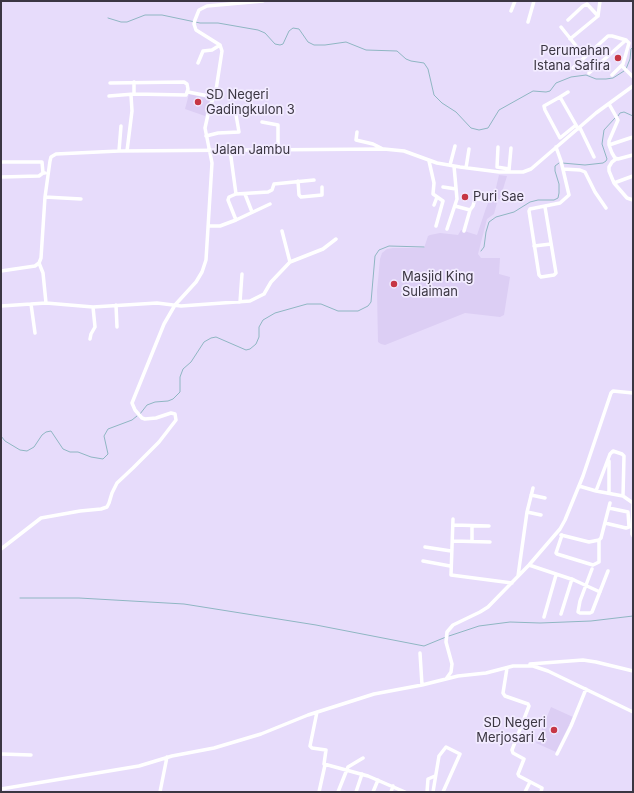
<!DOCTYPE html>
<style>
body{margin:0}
#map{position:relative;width:634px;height:793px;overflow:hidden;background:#e7dcfb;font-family:Inter,sans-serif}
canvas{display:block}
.frame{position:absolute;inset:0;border:2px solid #3b3642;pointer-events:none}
</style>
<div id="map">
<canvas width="634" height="793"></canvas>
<div class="frame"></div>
</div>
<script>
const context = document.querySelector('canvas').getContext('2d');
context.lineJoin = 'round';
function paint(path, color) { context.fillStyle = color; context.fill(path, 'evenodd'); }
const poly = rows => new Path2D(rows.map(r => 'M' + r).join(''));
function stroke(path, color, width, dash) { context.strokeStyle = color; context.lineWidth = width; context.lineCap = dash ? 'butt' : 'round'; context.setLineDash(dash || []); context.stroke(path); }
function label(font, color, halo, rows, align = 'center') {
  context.font = font + ' Inter,sans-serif'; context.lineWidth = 3.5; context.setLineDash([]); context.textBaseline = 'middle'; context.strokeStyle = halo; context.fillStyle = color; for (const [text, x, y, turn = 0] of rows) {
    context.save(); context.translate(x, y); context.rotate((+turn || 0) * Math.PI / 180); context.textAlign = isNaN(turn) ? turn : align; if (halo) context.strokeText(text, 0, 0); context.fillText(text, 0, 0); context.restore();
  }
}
paint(poly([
 [189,94,210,99,205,116,185,109],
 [499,175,507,176,500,199,498,199,494,214,487,219,478,254,481,258,500,258,499,274,510,277,504,315,500,317,465,313,385,345,381,344,378,342,377,291,380,259,382,253,387,249,393,248,424,248,428,236,430,235,440,233,458,235,461,230,477,235,486,208,491,196,494,196],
 [551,707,573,717,556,752,536,743]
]), '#dccef4');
stroke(poly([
 [108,18,121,22,127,22,145,15,162,15,200,23,218,23,258,30,265,33,275,44,280,45,283,44,289,31,293,28,299,29,308,42,314,45,325,45,346,42,366,50,397,51,406,59,411,61,424,63,428,69,434,95,442,103,456,112,471,128,479,130,488,128,499,110,533,91,546,92,550,91,556,83,571,77,586,75,596,79,606,79,613,78,624,71],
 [626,69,630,59,631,49,633,47],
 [618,116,620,113,624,112,633,116],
 [562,163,585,165,603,163,606,161,607,159,602,144,604,130,615,118],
 [481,251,484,247,486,232,489,222,496,217,514,212,530,202,538,200,554,200,558,198,559,193,559,184,555,171,555,166,559,163],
 [140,414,147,405,155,402,168,401,173,399,180,392,180,377,183,369,191,362,204,342,211,338,216,337,246,350,250,349,256,344,259,337,259,327,263,320,275,313,307,304,321,304,338,311,358,311,368,306,371,302,375,256,379,250,389,246,424,247],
 [1,436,5,441,20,450,27,451,34,447,42,435,46,432,51,431,63,449,70,452,78,452,91,457,103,459,108,454,104,436,108,429,132,420,137,416],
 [20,598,79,598,184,604,316,625,424,646,446,637],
 [449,636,479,626,510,622,540,623,591,621,633,616]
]), '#8fb6c2', 1);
stroke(poly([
 [511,11,515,1],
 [598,16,600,1],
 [568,20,583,6,587,4,598,16,570,39],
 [528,22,534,1],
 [561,27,585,57],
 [198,63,203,51,212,50,220,45],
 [622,66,633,77],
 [573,68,608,36,612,36,626,40],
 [589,73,626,40],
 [612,75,623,64,629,43,626,40],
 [188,92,214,97],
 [134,94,134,82],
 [109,96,134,94,186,95,188,89,187,84,184,82,110,83],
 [560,97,568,92],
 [609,104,618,120,609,141,609,145,612,153,615,158,618,159,633,155],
 [262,122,278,125,278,150],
 [576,125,560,138,545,110,544,106,560,97,576,125,578,129],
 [580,128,594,157],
 [357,132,356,140,373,144,381,148],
 [206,136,218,133,239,132,235,109],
 [609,145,633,137],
 [498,147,497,167,509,169],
 [230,150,236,194],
 [119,151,121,126],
 [127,151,132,111,131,95],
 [616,159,612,162,609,167,609,171,614,183,627,198,633,200],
 [429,161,434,183,433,194,443,201,436,226],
 [1,162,42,162,43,173],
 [450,165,455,146],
 [466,168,469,149],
 [563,169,580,170,585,172,595,192,606,208],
 [509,170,511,148],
 [1,177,39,176,43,173,45,173],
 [298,181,299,195,301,197,322,195,322,187],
 [614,183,633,176],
 [443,187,456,189],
 [245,194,252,212],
 [45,197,81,199],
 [270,204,236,220,228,200,229,197,236,194,268,192,272,190,274,184,314,180],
 [434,205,437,197],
 [455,206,470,210,473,206,475,199,496,199],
 [545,207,556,273,554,275,541,277,539,275,529,211,530,209,560,203,569,195,561,161,556,147],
 [208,226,220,226,236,220],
 [447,229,457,199,454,166],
 [282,231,290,262],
 [464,231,470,210],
 [534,246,551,244],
 [39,263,43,273,46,303],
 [1,271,35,266,39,263,41,258,45,197,50,161,51,157,56,154,119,151,384,149,404,151,437,163,460,167,499,172,523,172,531,169,596,113,633,86],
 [240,302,242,274],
 [31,304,35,333],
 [116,305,117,327],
 [1,306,46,303,93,307,157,303,181,306,250,301,264,294,271,282,290,262,323,249,336,239],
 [90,339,91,334,95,327,93,307],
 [609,461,609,493],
 [579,486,596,491,610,454,613,451,622,454,624,456,623,496],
 [596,491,623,496,633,503,632,534,633,536],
 [531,495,545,498],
 [527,512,541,515],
 [453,519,451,575,512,583],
 [605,523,626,528,629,527,628,512,609,508],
 [453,525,489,526],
 [561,535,589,542,599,540],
 [562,535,556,553,557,554,593,565,599,562,599,540,601,538,610,503],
 [453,541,490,542],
 [472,541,472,526],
 [425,547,451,551],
 [1,549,41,518,80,511,101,509,107,507,109,503,112,493,117,483,133,468,159,442,176,420,175,414,171,413,156,418,145,419,142,418,135,410,132,403,164,324,175,305,196,282,202,272,206,260,212,163,205,128,209,110,216,90,222,51,220,45,196,30,194,24,195,20,199,10,207,6,263,1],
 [423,561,450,566],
 [529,565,574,580,600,592],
 [592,569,580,601,578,612,580,613,590,613,592,612,608,571],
 [518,576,527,512,533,488],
 [561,614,572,579],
 [544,617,556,575],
 [420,653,422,685],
 [530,664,583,660,596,662,633,671],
 [507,668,503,693,505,696,528,704,529,706,512,750,513,753,524,759,518,774,519,776,542,788,541,792],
 [446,679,451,672,452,664,446,642,447,632,453,625,480,612,488,607,529,565,560,529,565,520,583,476,611,393,613,391,633,393],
 [317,712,310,746,312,748,326,750,324,764,368,776,405,792],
 [1,754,31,755],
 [557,754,571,726,586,689],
 [1,789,139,766,172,756,214,748,261,734,308,715,374,694,422,685,458,676,486,673,513,666,533,666,548,671,633,712],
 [160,792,167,757],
 [319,792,325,765],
 [338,792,348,767,363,758],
 [356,792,362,774],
 [373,792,378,780],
 [391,792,393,786],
 [427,792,428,779,435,776],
 [433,792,439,756,446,747,460,754,443,792],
 [525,792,530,782]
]), '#fff', 3.5);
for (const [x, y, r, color] of [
 [618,58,4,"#c63644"],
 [198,102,4,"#c63644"],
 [465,197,4,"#c63644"],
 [394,284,4,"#c63644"],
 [554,730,4,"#c63644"]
]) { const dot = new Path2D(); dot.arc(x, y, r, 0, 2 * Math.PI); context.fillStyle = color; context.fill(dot); stroke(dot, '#f2ebff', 1.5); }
label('13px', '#3b3642', '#f2ebff', [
 ["Perumahan",610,51,"right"],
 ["Istana Safira",610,66,"right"],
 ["SD Negeri",206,95],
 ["Gadingkulon 3",206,110],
 ["Puri Sae",473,197],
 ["Masjid King",402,277],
 ["Sulaiman",402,292],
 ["SD Negeri",546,723,"right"],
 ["Merjosari 4",546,738,"right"]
], 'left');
label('13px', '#3b3642', '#f2ebff', [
 ["Jalan Jambu",251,150]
]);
</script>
